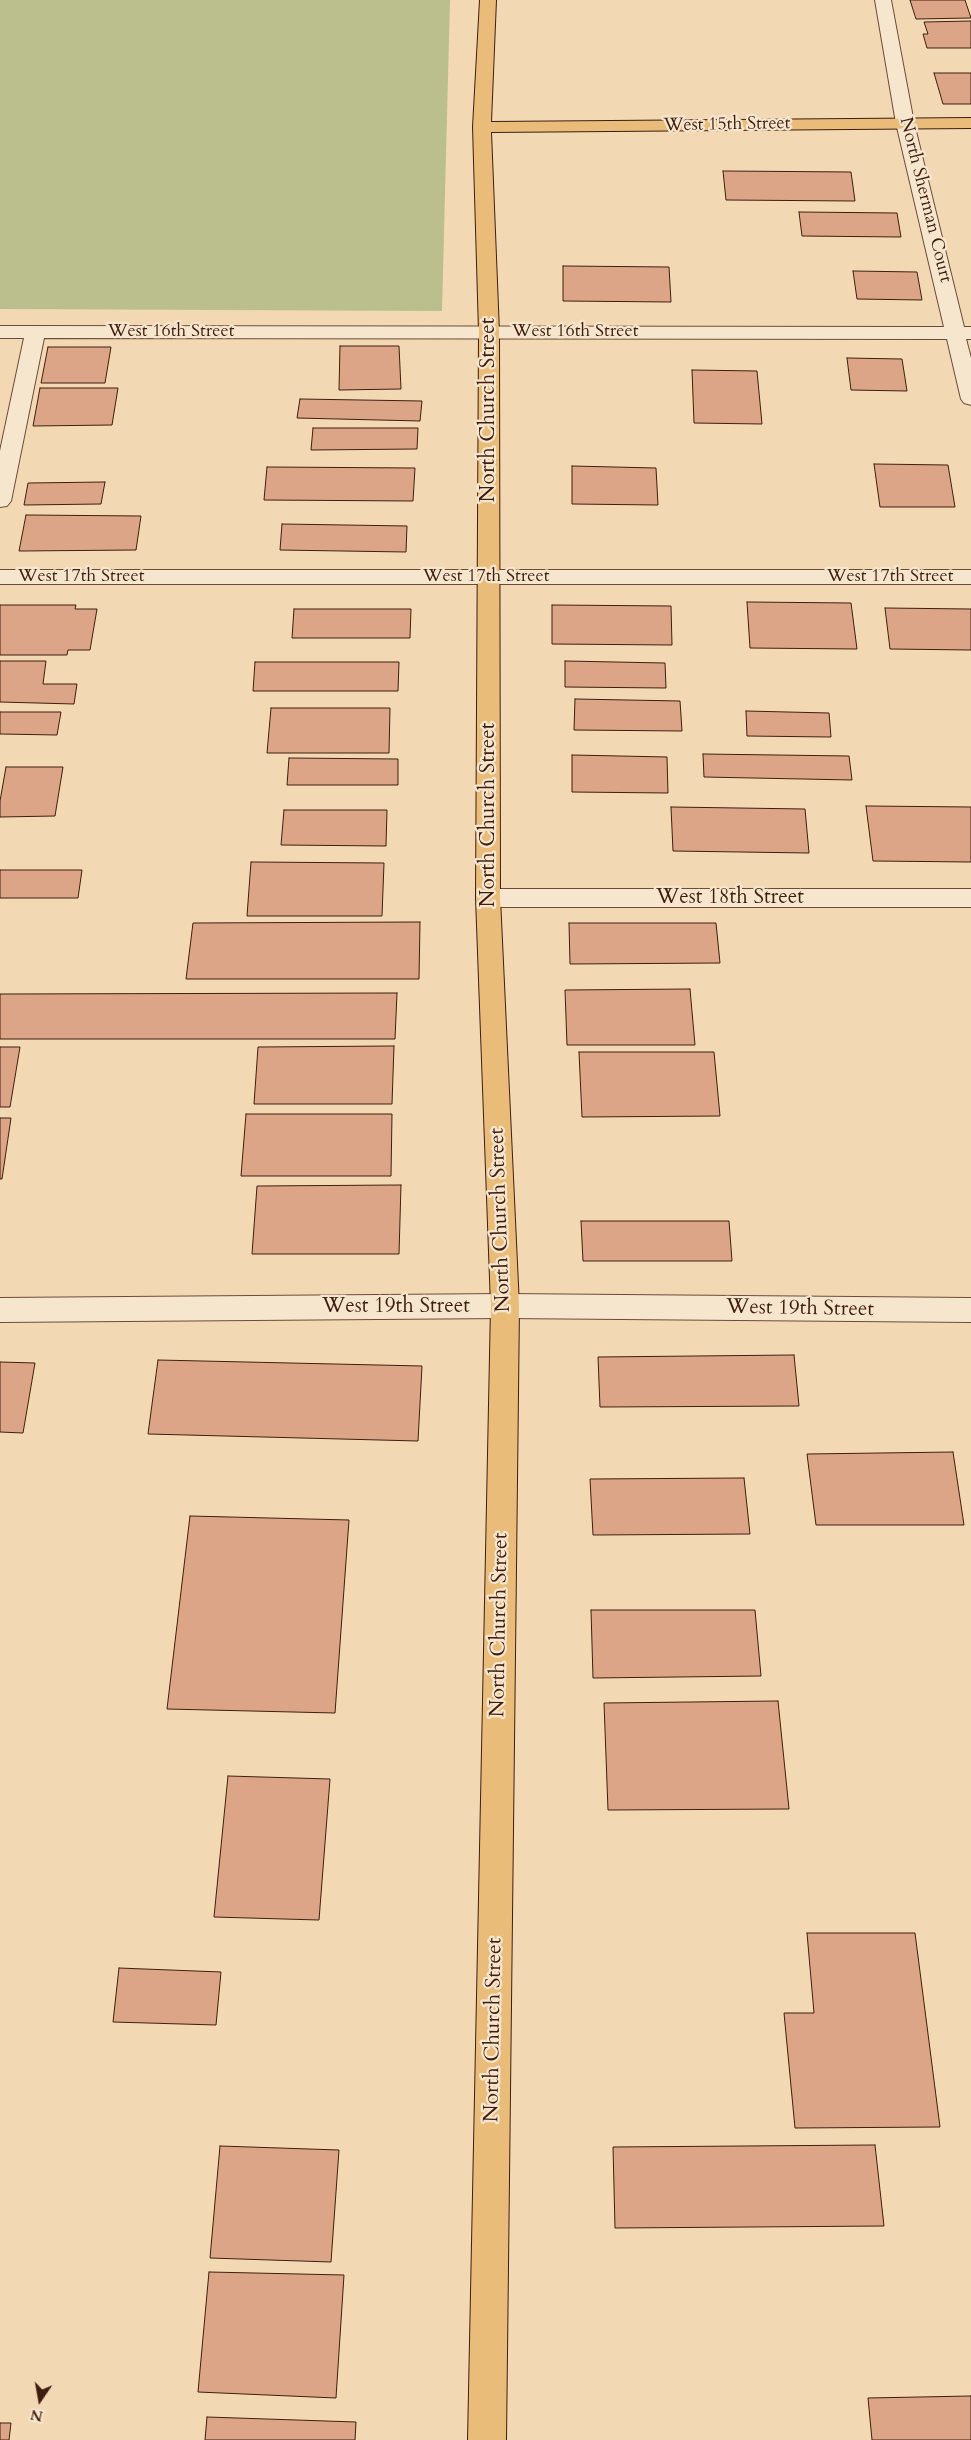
<!DOCTYPE html>
<style>
body{margin:0}
#map{position:relative;width:971px;height:2440px;overflow:hidden;background:#f3d8b4;font-family:Cardo,serif}
canvas{display:block}
.north{position:absolute;left:15px;top:2375px;width:50px;height:50px;-webkit-text-stroke:4px #f7e6ce;paint-order:stroke;rotate:192deg;font-size:14px;font-weight:700;line-height:20px;text-align:center;color:#3f1e10}
.north::after{content:'';display:block;margin:auto;width:18px;height:22px;background:#3f1e10;clip-path:polygon(50% 0,100% 100%,50% 72%,0 100%)}
</style>
<div id="map">
<canvas width="971" height="2440"></canvas>
<div class="north">N</div>
</div>
<script>
const context = document.querySelector('canvas').getContext('2d');
context.lineJoin = 'round';
function paint(path, color) { context.fillStyle = color; context.fill(path, 'evenodd'); }
const poly = rows => new Path2D(rows.map(r => 'M' + r).join(''));
function stroke(path, color, width, dash) { context.strokeStyle = color; context.lineWidth = width; context.lineCap = dash ? 'butt' : 'round'; context.setLineDash(dash || []); context.stroke(path); }
function label(font, color, halo, rows, align = 'center') {
  context.font = font + ' Cardo,serif'; context.lineWidth = 4.5; context.setLineDash([]); context.textBaseline = 'middle'; context.strokeStyle = halo; context.fillStyle = color; for (const [text, x, y, turn = 0] of rows) {
    context.save(); context.translate(x, y); context.rotate((+turn || 0) * Math.PI / 180); context.textAlign = isNaN(turn) ? turn : align; if (halo) context.strokeText(text, 0, 0); context.fillText(text, 0, 0); context.restore();
  }
}
paint(poly([
 [0,0,450,0,442,311,0,309]
]), '#babf8d');
const building = poly([
 [910,0,965,0,971,18,916,19,910,0],
 [971,21,971,48,927,48,923,34,928,34,924,22,971,21],
 [934,73,971,73,971,104,943,104,934,73],
 [723,171,851,172,855,201,726,200,723,171],
 [799,212,897,213,901,237,802,236,799,212],
 [563,266,669,267,671,302,563,301,563,266],
 [853,271,917,272,922,300,857,299,853,271],
 [340,346,399,346,401,389,339,390,340,346],
 [48,347,111,347,105,383,41,383,48,347],
 [847,358,902,359,907,391,851,390,847,358],
 [692,370,757,371,762,424,694,423,692,370],
 [40,388,118,388,112,425,33,426,40,388],
 [300,399,422,401,420,421,297,418,300,399],
 [313,428,418,428,417,449,311,450,313,428],
 [874,464,948,465,955,507,880,507,874,464],
 [572,466,656,468,658,505,572,504,572,466],
 [267,467,415,468,413,501,264,500,267,467],
 [105,482,101,504,24,505,28,483,105,482],
 [26,515,141,516,136,550,19,551,26,515],
 [282,524,407,526,406,552,280,550,282,524],
 [747,602,851,603,857,649,750,648,747,602],
 [0,605,76,605,75,609,97,609,90,650,68,650,67,655,0,655,0,605],
 [552,605,671,606,672,645,552,644,552,605],
 [885,608,971,609,971,650,890,649,885,608],
 [294,609,411,609,410,638,292,638,294,609],
 [0,661,46,661,43,684,77,684,74,704,0,702,0,661],
 [565,661,665,663,666,688,565,687,565,661],
 [255,662,399,662,398,691,253,691,255,662],
 [575,699,680,701,682,731,574,730,575,699],
 [271,708,390,708,389,753,267,753,271,708],
 [746,711,829,713,831,737,747,736,746,711],
 [0,712,61,712,57,735,0,734,0,712],
 [703,754,849,756,852,780,704,777,703,754],
 [572,755,667,757,668,793,572,792,572,755],
 [289,758,398,759,398,785,287,785,289,758],
 [6,767,63,767,55,816,0,817,0,801,6,767],
 [866,806,971,807,971,862,873,861,866,806],
 [671,807,805,809,809,853,673,851,671,807],
 [284,810,387,810,386,846,281,845,284,810],
 [251,862,384,863,382,916,247,916,251,862],
 [0,870,82,870,78,898,0,898,0,870],
 [420,922,419,979,186,979,193,923,420,922],
 [569,923,716,923,720,963,570,964,569,923],
 [690,989,695,1045,567,1045,565,990,690,989],
 [397,993,395,1039,0,1039,0,994,397,993],
 [394,1046,392,1104,254,1104,258,1047,394,1046],
 [0,1047,20,1047,10,1107,0,1107,0,1047],
 [579,1052,714,1052,720,1116,582,1117,579,1052],
 [246,1114,392,1114,391,1176,241,1176,246,1114],
 [0,1118,11,1118,2,1179,0,1179,0,1118],
 [401,1185,399,1254,252,1254,257,1186,401,1185],
 [581,1221,729,1221,732,1261,583,1261,581,1221],
 [794,1355,799,1406,600,1407,598,1357,794,1355],
 [158,1360,422,1366,418,1441,148,1434,158,1360],
 [0,1362,35,1363,23,1433,0,1432,0,1362],
 [953,1452,964,1525,816,1525,807,1454,953,1452],
 [744,1478,750,1534,593,1535,590,1479,744,1478],
 [190,1516,349,1520,335,1713,167,1709,190,1516],
 [591,1610,755,1610,761,1676,593,1678,591,1610],
 [778,1701,789,1809,608,1810,604,1703,778,1701],
 [228,1776,330,1779,319,1920,214,1917,228,1776],
 [807,1933,915,1933,940,2127,795,2128,784,2013,814,2013,807,1933],
 [119,1968,221,1972,216,2025,113,2022,119,1968],
 [875,2145,884,2226,615,2228,613,2147,875,2145],
 [220,2146,339,2150,331,2262,210,2258,220,2146],
 [209,2272,344,2275,336,2398,198,2392,209,2272],
 [971,2396,971,2440,872,2440,868,2398,971,2396],
 [207,2417,356,2422,355,2440,205,2440,207,2417],
 [0,2423,11,2423,9,2440,0,2440,0,2423]
]);
paint(building, '#dca588');
stroke(building, '#3f1e10', 1);
const minor = poly([
 [875,0,891,0,914,123,964,327,971,327,971,339,966,339,971,358,971,405,964,403,961,399,947,339,44,338,11,501,7,506,0,507,0,451,24,338,0,338,0,326,944,327,896,123,875,0],
 [0,570,971,570,971,584,0,584,0,570],
 [488,889,971,889,971,907,488,907,479,904,476,898,479,892,488,889],
 [505,1294,971,1298,971,1322,505,1318,0,1322,0,1298,505,1294]
]);
const major = poly([
 [480,0,496,0,491,122,971,118,971,128,491,132,499,332,500,898,519,1306,506,2440,468,2440,491,1306,476,898,479,332,473,127,480,0]
]);
stroke(minor, '#6c4c39', 2);
stroke(major, '#3f1e10', 2);
paint(minor, '#f7e6ce');
paint(major, '#eabc7a');
label('18px', '#3f1e10', '#f7e6ce', [
 ["West 15th Street",727,125,-1],
 ["North Sherman Court",925,200,76],
 ["West 16th Street",171,332],
 ["West 16th Street",575,332],
 ["West 17th Street",81,577],
 ["West 17th Street",486,577],
 ["West 17th Street",890,577]
]);
label('21px', '#3f1e10', '#f7e6ce', [
 ["North Church Street",489,410,-90],
 ["North Church Street",489,815,-90],
 ["West 18th Street",730,898],
 ["North Church Street",501,1220,-92],
 ["West 19th Street",396,1307],
 ["West 19th Street",800,1309,1],
 ["North Church Street",500,1625,-89],
 ["North Church Street",494,2030,-89]
]);
</script>
